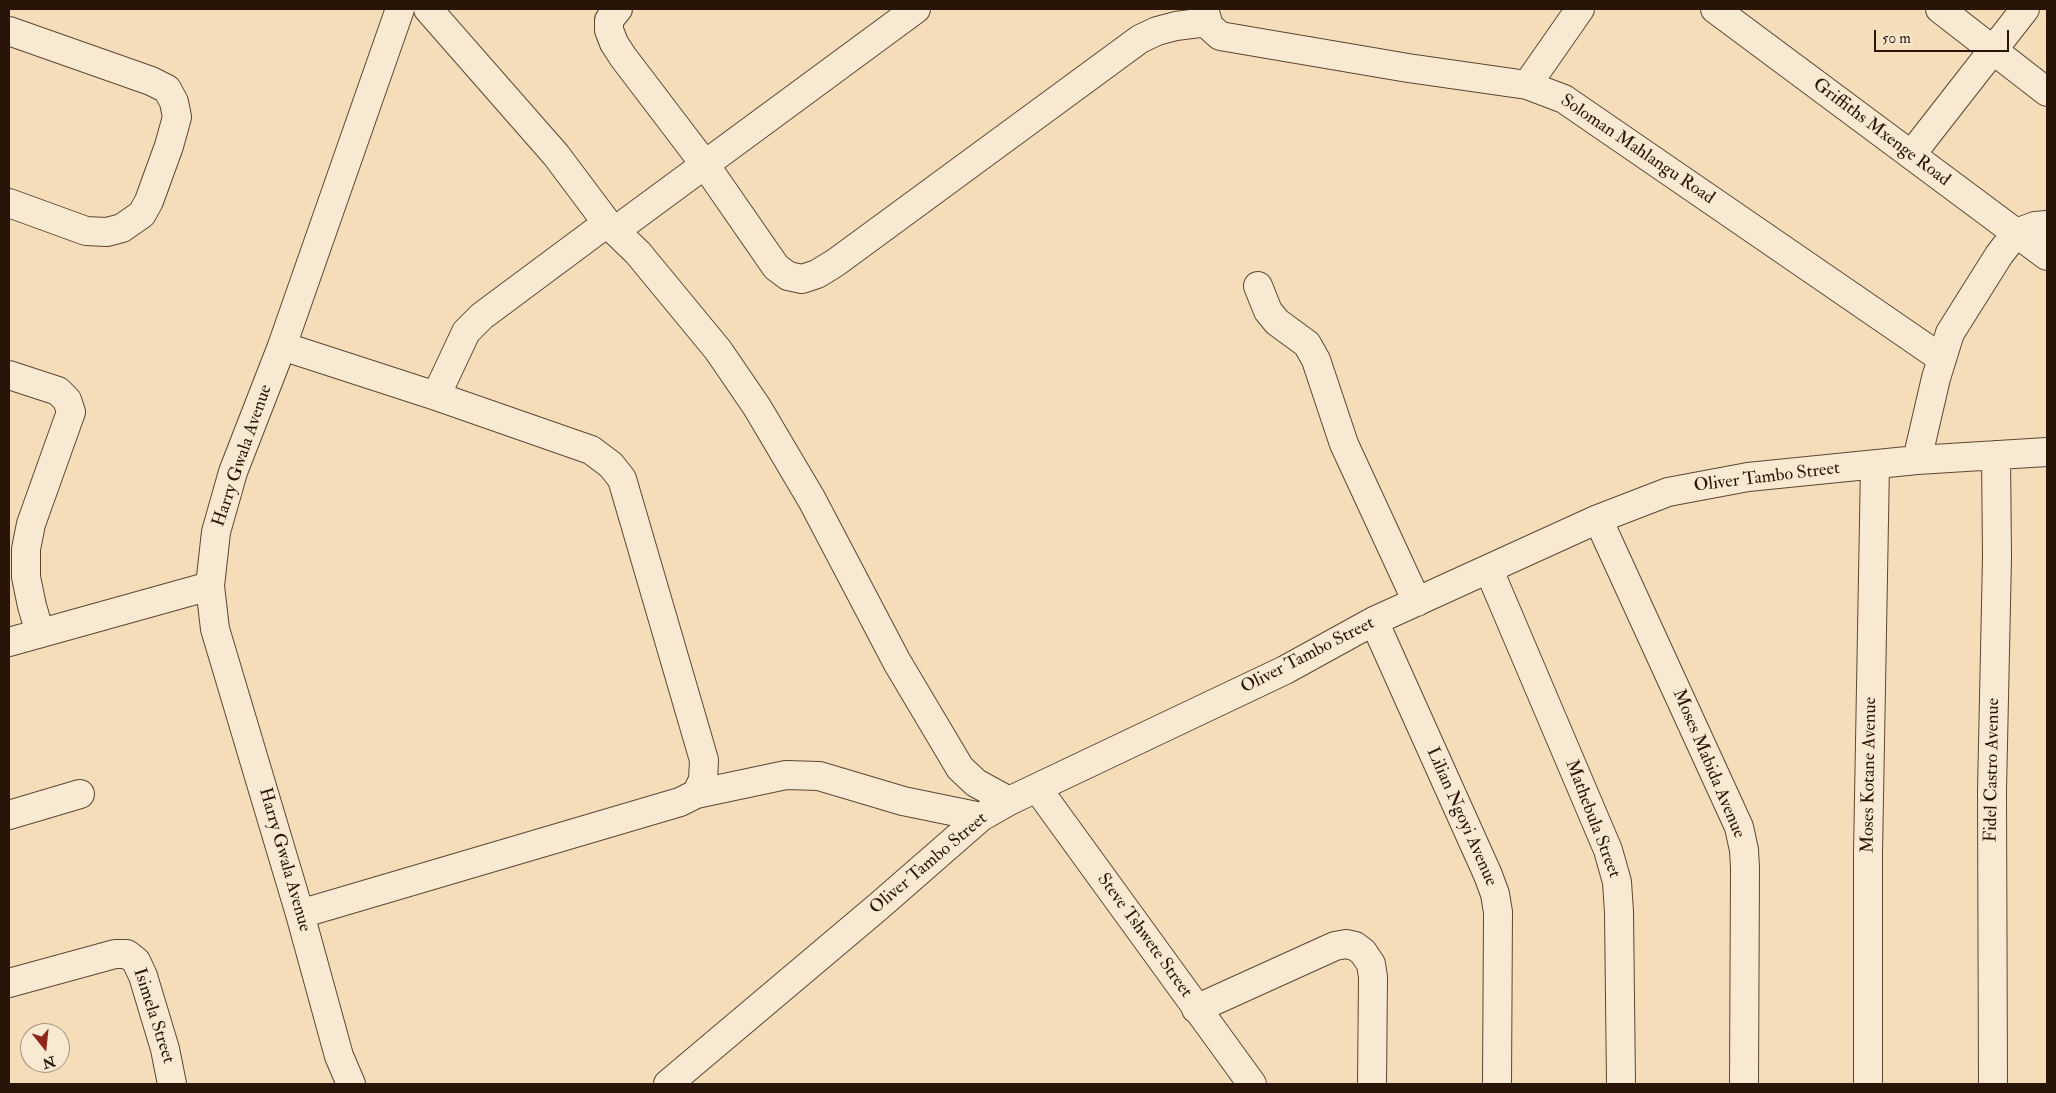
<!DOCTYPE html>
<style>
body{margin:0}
#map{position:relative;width:2056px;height:1093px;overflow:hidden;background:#f5ddb9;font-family:"IM FELL Double Pica",serif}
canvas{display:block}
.frame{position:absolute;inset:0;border:10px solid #281507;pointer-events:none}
.north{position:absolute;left:20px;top:1023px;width:50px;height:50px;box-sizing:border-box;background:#f8e9d2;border:1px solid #a59481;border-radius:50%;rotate:164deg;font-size:14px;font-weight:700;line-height:20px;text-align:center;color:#281507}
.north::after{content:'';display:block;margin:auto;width:18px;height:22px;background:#8f2418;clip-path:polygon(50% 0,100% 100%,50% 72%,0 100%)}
.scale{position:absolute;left:1874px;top:30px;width:135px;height:22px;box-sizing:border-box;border:2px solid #281507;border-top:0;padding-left:6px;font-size:15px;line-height:18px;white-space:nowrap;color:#281507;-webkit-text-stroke:4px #f8e9d2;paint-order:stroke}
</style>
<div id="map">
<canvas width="2056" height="1093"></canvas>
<div class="frame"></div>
<div class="north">N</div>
<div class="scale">50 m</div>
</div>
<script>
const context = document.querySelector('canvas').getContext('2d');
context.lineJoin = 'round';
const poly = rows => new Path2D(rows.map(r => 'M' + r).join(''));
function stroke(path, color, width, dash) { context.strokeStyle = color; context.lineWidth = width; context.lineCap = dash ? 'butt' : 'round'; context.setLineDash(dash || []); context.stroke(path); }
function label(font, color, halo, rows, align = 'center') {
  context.font = font + ' "IM FELL Double Pica",serif'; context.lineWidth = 4; context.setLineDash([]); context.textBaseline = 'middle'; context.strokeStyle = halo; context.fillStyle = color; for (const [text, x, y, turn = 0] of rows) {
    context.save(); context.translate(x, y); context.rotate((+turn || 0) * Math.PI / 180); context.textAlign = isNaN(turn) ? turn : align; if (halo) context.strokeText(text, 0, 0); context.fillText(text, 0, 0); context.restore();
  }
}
const minor = poly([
 [428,9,556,155,607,223,638,253,718,350,757,407,812,500,897,662,960,768,976,783,1009,801],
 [618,9,609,20,609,30,614,43,623,57,706,166,776,267,788,276,802,279,817,274,835,263,1140,39,1157,31,1176,26,1207,22],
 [1204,9,1209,26,1220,36,1408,68,1527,85,1564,99,1941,358],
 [1715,9,2047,256],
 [1940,9,2047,92],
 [9,31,151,81,167,89,174,102,177,117,169,146,149,201,142,214,122,228,107,232,86,231,9,203],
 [1527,85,1580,9],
 [1911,155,2025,9],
 [616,230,916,9],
 [1258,286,1268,311,1277,322,1307,344,1316,360,1344,444,1417,602],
 [282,346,436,396,591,450,611,465,622,479,704,760,703,780,696,794,680,802,300,914],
 [9,375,58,391,67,400,71,412,31,524,26,549,26,577,32,606,40,633],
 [436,396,466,332,482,316,607,223],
 [1917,460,1936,378,1950,333,1999,255,2016,233,2035,226,2047,225],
 [1598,519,1739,827,1744,850,1745,868,1744,1084],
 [1489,570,1608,850,1617,882,1619,912,1621,1084],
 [1374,621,1488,875,1495,894,1498,912,1497,1084],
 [9,642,210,586],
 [1037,788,1252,1084],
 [696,794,786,775,819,776,903,801,981,817],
 [9,815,80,794],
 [9,983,115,954,127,954,136,961,143,976,165,1049,172,1084],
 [1196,1009,1335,946,1346,944,1355,946,1363,952,1371,964,1373,977,1372,1084],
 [351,1084,339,1056,300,914,215,629,210,586,216,532,233,472,282,346,400,9],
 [668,1084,879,906,981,817,1009,801,1285,670,1374,621,1598,519,1668,492,1748,477,1917,460,2047,452],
 [1868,1084,1868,853,1875,465],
 [1993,1084,1992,791,1997,557,1996,455]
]);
stroke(minor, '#5b4734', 30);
stroke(minor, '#f8e9d2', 28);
label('18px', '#281507', '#f8e9d2', [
 ["Griffiths Mxenge Road",1881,133,37],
 ["Soloman Mahlangu Road",1637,150,34],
 ["Harry Gwala Avenue",243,456,-71],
 ["Oliver Tambo Street",1767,478,-7],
 ["Oliver Tambo Street",1308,656,-27],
 ["Moses Mabida Avenue",1708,764,67],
 ["Fidel Castro Avenue",1993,770,-89],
 ["Moses Kotane Avenue",1870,775,-89],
 ["Lilian Ngoyi Avenue",1461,817,66],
 ["Mathebula Street",1592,819,69],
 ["Harry Gwala Avenue",284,860,74],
 ["Oliver Tambo Street",929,864,-40],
 ["Steve Tshwete Street",1144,936,54],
 ["Isimela Street",153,1016,72]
]);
</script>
